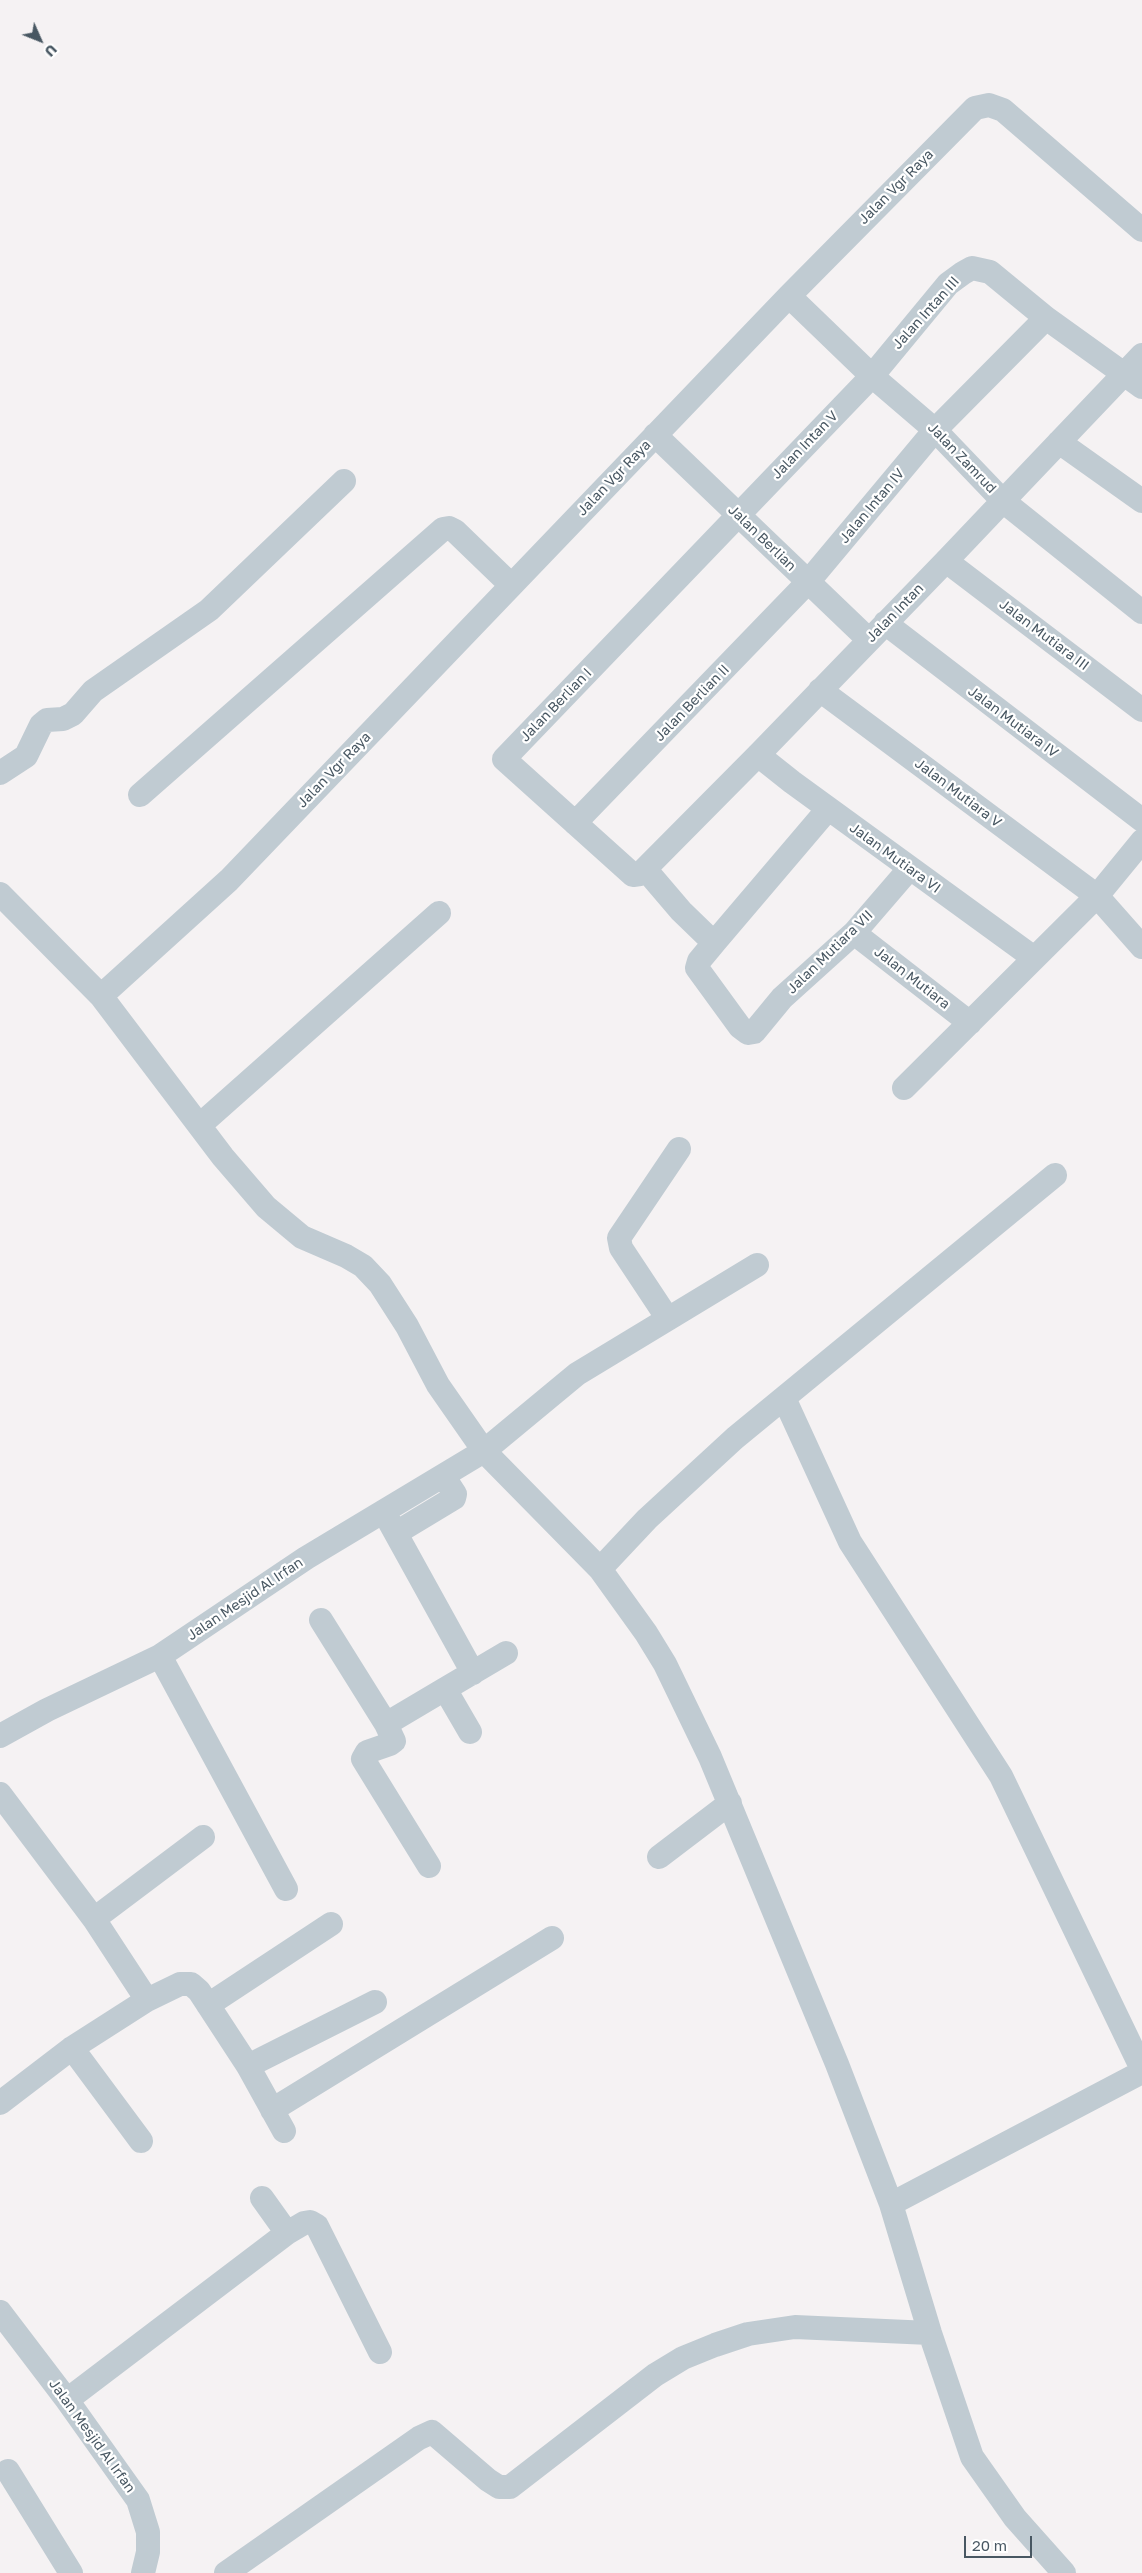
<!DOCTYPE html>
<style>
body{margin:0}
#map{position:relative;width:1142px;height:2573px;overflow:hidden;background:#f5f2f3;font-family:"Golos Text",sans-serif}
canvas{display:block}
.north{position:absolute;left:15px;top:15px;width:50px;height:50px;-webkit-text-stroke:4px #fff;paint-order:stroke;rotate:134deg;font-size:14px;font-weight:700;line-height:20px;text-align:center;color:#485762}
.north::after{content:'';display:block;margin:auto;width:18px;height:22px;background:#485762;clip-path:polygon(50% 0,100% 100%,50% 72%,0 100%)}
.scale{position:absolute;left:964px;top:2536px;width:68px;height:22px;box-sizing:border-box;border:2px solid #485762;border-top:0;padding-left:6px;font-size:15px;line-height:18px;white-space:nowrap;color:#485762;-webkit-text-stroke:4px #fff;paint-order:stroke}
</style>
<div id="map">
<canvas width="1142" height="2573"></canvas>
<div class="north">U</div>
<div class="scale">20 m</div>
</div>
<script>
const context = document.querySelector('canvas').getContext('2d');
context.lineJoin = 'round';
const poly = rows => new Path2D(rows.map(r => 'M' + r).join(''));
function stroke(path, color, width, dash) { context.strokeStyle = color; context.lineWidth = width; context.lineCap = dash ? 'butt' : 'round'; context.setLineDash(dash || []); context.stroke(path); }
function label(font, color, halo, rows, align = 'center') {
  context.font = font + ' "Golos Text",sans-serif'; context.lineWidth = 4.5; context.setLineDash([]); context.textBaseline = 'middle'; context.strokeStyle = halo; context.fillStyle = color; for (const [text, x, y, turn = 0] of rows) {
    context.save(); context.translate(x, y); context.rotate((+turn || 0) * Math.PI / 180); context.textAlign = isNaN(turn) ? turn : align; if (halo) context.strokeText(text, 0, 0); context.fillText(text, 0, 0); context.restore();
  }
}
stroke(poly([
 [789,296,872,376,935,430,1003,501,1142,612],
 [1142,355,1124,374,1003,501,946,561,758,755,640,874,633,875,504,759,872,376,948,284,963,273,972,268,990,272,1046,318,1124,374,1142,387],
 [655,435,869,640],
 [1059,442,1142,501],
 [946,561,1142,710],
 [885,623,1142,820],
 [820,690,1097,896,1142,947],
 [758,755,792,782,1034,958],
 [0,773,26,756,41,725,47,720,63,719,73,714,93,691,209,610,344,481],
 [140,795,443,529,449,528,455,531,511,585],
 [575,823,808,582,935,430,1046,318],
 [646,870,681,911,714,943,828,809],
 [0,894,101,996,223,1157,266,1207,302,1237,346,1256,363,1266,380,1284,407,1326,438,1385,484,1451,600,1569,646,1633,665,1664,710,1757,837,2064,891,2204,930,2333,972,2457,1015,2518,1064,2573],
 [854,933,970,1023],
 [714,943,699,961,697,968,740,1027,748,1033,754,1032,782,998,854,933,910,868],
 [101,996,229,880,789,296,975,108,989,105,1003,110,1142,230],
 [904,1088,1097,896,1142,841],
 [200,1125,439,913],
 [668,1319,621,1248,619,1238,679,1149],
 [784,1398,850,1542,1001,1776,1142,2069],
 [384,1512,473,1673],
 [396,1533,454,1498,455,1494,444,1477],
 [600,1569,647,1519,735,1438,1055,1175],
 [321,1620,386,1724,445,1689],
 [160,1656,286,1889],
 [386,1724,394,1741,390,1744,367,1752,363,1759,429,1866],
 [470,1732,445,1689,506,1653],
 [0,1736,47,1710,160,1656,306,1558,484,1451,577,1374,757,1265],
 [0,1794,94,1919,147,2000,180,1984,191,1984,199,1991,248,2066,284,2131],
 [659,1857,730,1803],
 [94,1919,203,1837],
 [208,2005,331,1924],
 [72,2048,141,2141],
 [248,2066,375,2002],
 [0,2103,72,2048,147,2000],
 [272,2110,552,1938],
 [891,2204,1142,2072],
 [287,2233,304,2223,310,2222,317,2226,380,2352],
 [0,2312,67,2400,138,2500,148,2532,148,2552,143,2573],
 [67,2400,287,2233,262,2198],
 [8,2471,71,2573],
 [226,2573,419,2438,432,2432,488,2480,499,2487,510,2487,655,2375,683,2358,715,2345,748,2334,795,2327,930,2333]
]), '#c0cbd2', 24);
label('14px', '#485762', '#fff', [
 ["Jalan Vgr Raya",896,187,-45],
 ["Jalan Intan III",926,313,-48],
 ["Jalan Intan V",805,445,-46],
 ["Jalan Zamrud",962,458,46],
 ["Jalan Vgr Raya",614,478,-46],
 ["Jalan Intan IV",872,506,-50],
 ["Jalan Berlian",762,538,44],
 ["Jalan Intan",895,613,-46],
 ["Jalan Mutiara III",1044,635,37],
 ["Jalan Berlian II",692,703,-46],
 ["Jalan Berlian I",556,705,-46],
 ["Jalan Mutiara IV",1013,722,37],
 ["Jalan Vgr Raya",334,770,-46],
 ["Jalan Mutiara V",958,793,37],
 ["Jalan Mutiara VI",895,858,36],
 ["Jalan Mutiara VII",830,952,-44],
 ["Jalan Mutiara",912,978,38],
 ["Jalan Mesjid Al Irfan",245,1599,-34],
 ["Jalan Mesjid Al Irfan",92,2436,54]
]);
</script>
